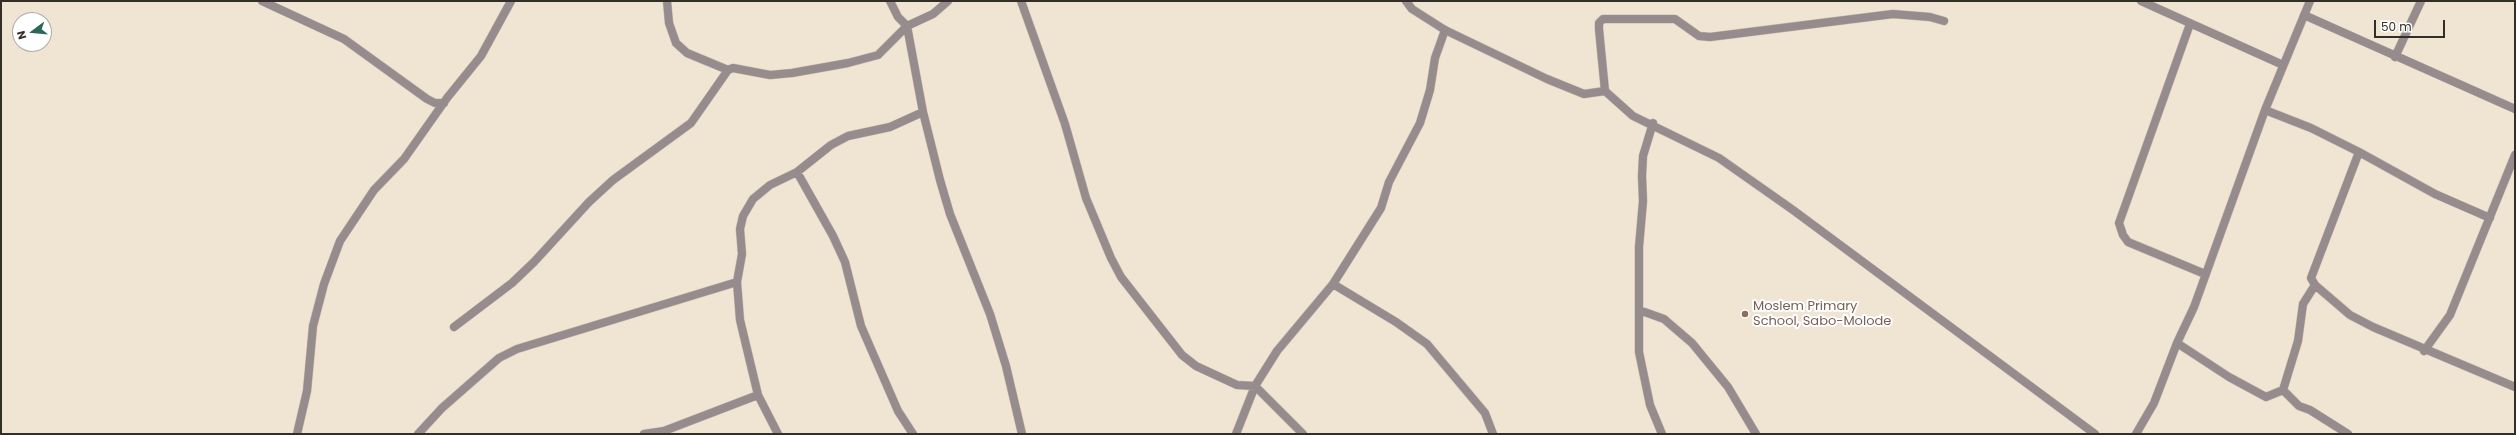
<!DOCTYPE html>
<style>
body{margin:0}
#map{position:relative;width:2516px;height:435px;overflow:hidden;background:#f0e4d3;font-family:Poppins,sans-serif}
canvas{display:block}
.frame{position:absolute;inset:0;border:2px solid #332e28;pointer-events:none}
.north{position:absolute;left:12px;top:12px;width:40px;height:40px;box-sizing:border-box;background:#fff;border:1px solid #adaba9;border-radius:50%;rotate:254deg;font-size:11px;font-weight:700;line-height:16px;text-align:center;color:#332e28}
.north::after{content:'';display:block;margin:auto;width:14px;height:18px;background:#2c6954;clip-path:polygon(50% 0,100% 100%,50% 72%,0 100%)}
.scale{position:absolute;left:2374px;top:20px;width:71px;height:18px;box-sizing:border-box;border:2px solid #332e28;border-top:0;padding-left:5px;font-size:12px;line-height:14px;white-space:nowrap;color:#332e28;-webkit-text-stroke:3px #fff;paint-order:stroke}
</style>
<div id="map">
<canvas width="2516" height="435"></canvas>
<div class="frame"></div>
<div class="north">N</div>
<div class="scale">50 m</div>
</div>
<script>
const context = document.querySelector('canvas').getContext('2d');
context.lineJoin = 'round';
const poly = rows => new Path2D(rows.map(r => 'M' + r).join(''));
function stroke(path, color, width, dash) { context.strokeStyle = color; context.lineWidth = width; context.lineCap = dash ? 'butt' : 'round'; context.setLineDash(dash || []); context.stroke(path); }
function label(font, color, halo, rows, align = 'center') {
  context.font = font + ' Poppins,sans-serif'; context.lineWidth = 4; context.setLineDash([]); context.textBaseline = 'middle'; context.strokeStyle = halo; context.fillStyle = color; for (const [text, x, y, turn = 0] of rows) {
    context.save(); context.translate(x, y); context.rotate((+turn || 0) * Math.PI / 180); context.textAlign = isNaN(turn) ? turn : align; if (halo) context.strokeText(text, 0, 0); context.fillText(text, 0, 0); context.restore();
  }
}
const minor = poly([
 [262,1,344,39,427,99,435,103,444,103],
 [667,1,669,23,676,43,687,53,728,70],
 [890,1,898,17,907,26,923,112,940,180,950,214,990,314,1006,366,1022,434],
 [1021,1,1065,124,1086,198,1111,258,1121,277,1182,355,1196,366,1237,385,1255,386,1303,434],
 [2141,1,2283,65],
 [2304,15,2515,109],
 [2190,24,2119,223,2123,235,2128,242,2205,274],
 [2395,57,2421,1],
 [1605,91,1599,29,1599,23,1603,19,1675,19,1699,36,1710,37,1893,14,1930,17,1944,21],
 [2265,110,2311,128,2359,152,2435,194,2490,218],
 [1653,123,1643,156,1642,176,1643,201,1639,247,1639,352,1650,405,1662,434],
 [797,172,833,236,845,262,861,326,898,411,913,434],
 [1333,284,1396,322,1427,344,1485,413,1493,434],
 [2315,285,2350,315,2373,327,2515,387],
 [1639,310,1664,319,1692,343,1728,387,1756,434],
 [454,327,512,283,534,262,589,202,613,180,691,123,728,70,733,68,770,75,792,73,848,63,878,55,907,26,933,14,948,1],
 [2177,343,2229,377,2266,397,2283,390,2299,406,2310,410,2348,434],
 [2424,351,2450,315,2515,155],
 [2283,390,2298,341,2303,304,2315,285,2311,278,2359,152],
 [297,434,307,391,313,326,324,284,340,241,374,190,404,159,447,98,481,56,511,1],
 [418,434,442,408,499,358,517,349,737,282],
 [644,434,664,431,758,395],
 [778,434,758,395,740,320,737,282,742,254,740,229,743,216,753,199,770,185,797,172,831,145,848,136,890,127,923,112],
 [1236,434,1255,386,1277,351,1333,284,1381,208,1389,182,1420,123,1430,90,1435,58,1445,30],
 [2136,434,2154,403,2177,343,2194,307,2265,110,2310,1]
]);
const tertiary = poly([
 [1406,1,1412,9,1445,30,1547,79,1584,94,1605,91,1633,116,1719,158,1793,210,2095,434]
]);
stroke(minor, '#cac0b1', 9);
stroke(tertiary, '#cac0b1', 9);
stroke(minor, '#968c8d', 8);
stroke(tertiary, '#968c8d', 8);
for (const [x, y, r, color] of [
 [1745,314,4,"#8d6e63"]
]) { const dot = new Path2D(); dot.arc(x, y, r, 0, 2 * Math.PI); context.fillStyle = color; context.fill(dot); stroke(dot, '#fff', 1.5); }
label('13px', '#785e54', '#fff', [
 ["Moslem Primary",1753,307],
 ["School, Sabo-Molode",1753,322]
], 'left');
</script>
